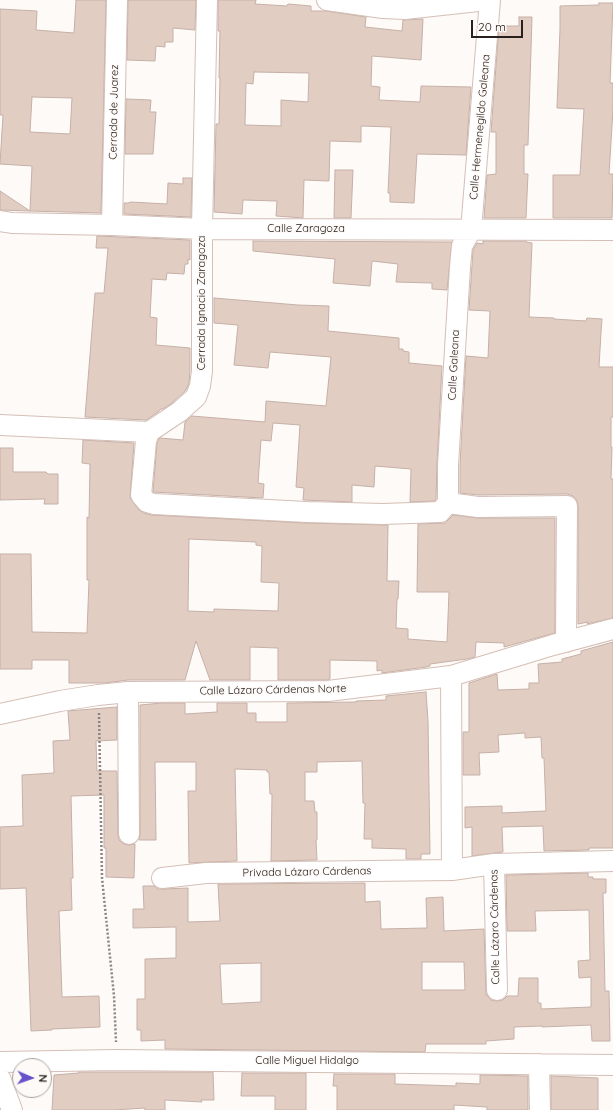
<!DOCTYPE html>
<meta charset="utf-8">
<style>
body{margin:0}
#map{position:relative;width:613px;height:1110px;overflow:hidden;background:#fefaf8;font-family:Quicksand,sans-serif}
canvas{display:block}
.north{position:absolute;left:12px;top:1058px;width:40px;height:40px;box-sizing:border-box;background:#fefaf8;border:1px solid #a8a3a0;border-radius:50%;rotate:92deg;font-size:11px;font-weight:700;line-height:16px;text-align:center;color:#27201c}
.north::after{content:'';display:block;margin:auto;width:14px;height:18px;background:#6653cc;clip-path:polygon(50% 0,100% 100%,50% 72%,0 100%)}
.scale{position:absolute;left:471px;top:20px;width:52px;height:18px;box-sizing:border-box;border:2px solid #27201c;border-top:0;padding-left:5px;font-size:12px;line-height:14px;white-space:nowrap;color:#27201c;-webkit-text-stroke:3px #fefaf8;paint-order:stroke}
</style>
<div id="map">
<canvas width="613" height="1110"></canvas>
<div class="north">N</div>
<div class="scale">20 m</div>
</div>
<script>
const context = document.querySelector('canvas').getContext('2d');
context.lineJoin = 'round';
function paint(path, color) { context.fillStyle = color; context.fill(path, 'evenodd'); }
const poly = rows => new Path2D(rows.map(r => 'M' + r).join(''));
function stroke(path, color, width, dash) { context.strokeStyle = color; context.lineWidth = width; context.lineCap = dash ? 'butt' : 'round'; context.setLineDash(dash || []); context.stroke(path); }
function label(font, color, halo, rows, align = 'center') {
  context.font = font + ' Quicksand,sans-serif'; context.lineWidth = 3; context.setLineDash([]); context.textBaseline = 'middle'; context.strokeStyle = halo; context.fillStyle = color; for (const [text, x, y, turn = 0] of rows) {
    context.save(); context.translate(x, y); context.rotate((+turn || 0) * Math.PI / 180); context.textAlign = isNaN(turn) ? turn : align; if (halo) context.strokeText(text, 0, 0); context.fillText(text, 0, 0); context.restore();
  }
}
const building = poly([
 [76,0,106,0,101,213,30,211,32,166,0,164,3,115,0,115,0,9,37,11,36,30,74,33,76,0],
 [32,97,72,98,70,134,30,132,32,97],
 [128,0,196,0,195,30,173,28,173,42,165,42,165,47,156,46,155,61,127,60,128,0],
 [218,0,256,0,255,4,287,6,288,4,311,6,311,11,326,11,366,17,365,27,402,31,403,20,423,19,421,60,372,56,371,86,380,87,379,100,420,102,421,86,471,87,466,155,417,154,414,203,390,202,390,193,388,193,391,127,361,126,361,142,330,141,329,181,304,180,303,218,276,216,277,201,243,200,242,214,214,212,216,124,219,124,220,78,219,78,220,31,218,31,218,0],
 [254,72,309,73,308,102,281,100,281,126,245,125,246,83,253,84,254,72],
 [599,3,613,3,610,83,613,83,613,109,609,174,613,174,612,218,553,218,553,175,580,175,584,109,557,108,560,29,560,6,599,5,599,3],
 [519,17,532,17,528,145,524,145,524,174,528,174,526,218,484,218,487,175,496,174,496,132,491,132,499,26,519,26,519,17],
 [126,99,151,100,150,112,156,112,153,154,125,154,126,99],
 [335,170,353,170,351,218,334,218,335,170],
 [183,178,192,178,191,217,124,214,124,203,128,203,131,202,167,204,168,183,183,184,183,178],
 [0,191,30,211,0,210,0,191],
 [97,236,190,240,190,260,188,259,188,264,185,264,184,274,167,273,166,280,152,279,150,317,157,318,156,345,190,348,190,370,189,383,186,390,172,403,163,409,161,409,158,412,146,420,85,417,95,293,104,293,108,248,96,248,97,236],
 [253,241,452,242,447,290,432,289,432,283,396,282,398,264,372,261,370,286,333,283,335,259,253,251,253,241],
 [483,241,526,241,526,242,532,243,529,317,554,318,554,319,586,321,587,318,602,319,601,332,599,367,613,367,613,417,611,417,611,447,612,447,611,479,613,479,613,618,587,624,588,622,578,624,578,506,577,501,573,496,567,494,479,495,460,493,460,465,466,356,488,358,490,311,469,310,473,250,477,243,483,244,483,241],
 [214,298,298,305,329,306,328,331,399,338,399,349,403,349,403,351,409,352,409,363,442,366,437,464,436,499,435,501,410,502,411,469,375,466,374,487,352,485,352,502,303,500,304,488,296,487,300,425,273,423,271,441,261,440,258,483,264,484,263,498,153,492,157,443,159,439,160,438,183,440,185,422,192,416,265,422,266,401,326,406,331,357,270,352,268,368,234,365,238,325,214,323,214,298],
 [83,440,134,443,130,498,139,510,144,513,151,515,306,523,388,525,387,581,399,581,398,599,397,599,396,628,408,629,408,639,447,642,449,592,417,592,418,524,445,523,453,515,478,518,555,518,555,633,504,647,504,643,476,642,475,657,467,659,430,664,430,666,426,667,382,673,382,670,377,671,377,661,330,660,330,679,327,680,278,680,278,648,250,647,250,680,210,680,196,641,185,680,128,680,105,683,69,683,69,660,32,660,32,669,0,669,0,554,31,554,32,632,87,633,89,580,87,580,87,517,89,518,90,464,82,463,83,440],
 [189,539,256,542,256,545,262,546,261,582,279,583,278,611,214,609,214,612,188,611,189,539],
 [0,448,13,448,13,472,46,472,48,474,58,474,58,504,44,504,45,499,0,500,0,448],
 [613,642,613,848,589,848,589,850,544,851,543,826,502,827,503,852,472,856,472,827,465,828,465,807,502,806,502,813,546,811,544,758,542,758,541,737,525,738,525,733,498,735,499,752,479,753,480,775,463,775,463,732,469,732,469,683,497,674,498,690,529,689,529,683,539,683,538,664,562,662,562,659,581,654,581,651,613,642],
 [426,692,428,721,430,854,421,854,421,859,406,859,406,849,372,848,372,839,364,839,365,803,363,803,362,761,317,762,317,772,305,772,305,801,314,801,315,812,317,812,317,840,316,840,317,860,271,861,272,794,270,794,269,772,267,772,267,770,235,769,237,861,189,863,188,791,196,791,196,762,155,762,156,840,139,840,140,834,140,705,162,703,185,703,185,714,217,712,217,703,247,703,247,713,256,713,256,722,287,722,287,703,356,702,356,701,386,700,386,696,426,692],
 [117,707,117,740,96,741,97,771,117,771,118,834,119,840,124,844,129,845,135,844,134,878,106,877,106,848,104,848,104,795,71,796,73,878,71,878,72,910,59,911,62,997,99,996,100,1027,52,1029,52,1030,31,1031,26,888,0,889,0,827,23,826,22,775,54,773,53,741,70,740,68,711,117,707],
 [588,873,588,877,593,877,593,879,606,879,606,893,603,893,605,991,609,991,610,1041,592,1041,591,1025,542,1027,542,1026,514,1027,514,1039,486,1041,486,1044,426,1044,425,1052,165,1049,165,1040,141,1041,141,1030,137,1030,137,999,145,999,145,959,176,958,176,927,133,928,133,909,144,909,143,886,154,886,158,889,163,889,188,888,188,922,220,921,218,884,365,883,365,902,380,901,381,929,427,928,426,898,443,897,444,931,484,929,486,995,487,995,491,1000,497,1001,503,1000,507,996,518,996,519,978,538,978,538,1003,541,1003,541,1009,591,1007,591,977,579,978,578,961,590,960,589,910,535,911,536,931,507,931,506,875,588,873],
 [422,962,464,962,465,990,422,990,422,962],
 [261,963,261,1002,222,1004,220,964,261,963],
 [79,1072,213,1072,214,1100,201,1100,202,1102,165,1100,165,1110,145,1110,145,1108,114,1110,52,1110,54,1075,79,1073,79,1072],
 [242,1073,306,1073,306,1110,275,1110,275,1096,241,1096,242,1073],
 [334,1074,395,1074,395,1084,456,1086,456,1083,480,1084,480,1075,528,1076,528,1110,487,1110,487,1107,454,1105,454,1110,337,1110,337,1086,333,1086,334,1074],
 [551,1076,598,1078,598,1110,551,1110,551,1076]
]);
paint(building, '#e2cdc3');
stroke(building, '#c5b0a7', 1);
const minor = poly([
 [327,0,383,8,405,9,487,0],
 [0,221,12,223,112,225,202,229,613,230],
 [112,225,117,0],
 [0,425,149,432,179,412,196,397,200,386,202,371,202,229,207,0],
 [149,432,146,441,141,495,147,502,154,504,307,512,383,514,440,512,448,503],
 [448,503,448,465,460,267,462,246,471,230,490,0],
 [448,503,478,507,567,506,566,642],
 [451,676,452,870],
 [128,692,129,834],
 [0,714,60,701,98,695,128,692,328,691,451,676,553,645,613,629],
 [494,864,497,990],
 [162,878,206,873,452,870,494,864,613,861],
 [0,1062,116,1060,613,1065],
 [539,1064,540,1110],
 [0,1078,12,1110]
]);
stroke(minor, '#d4bfb6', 22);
stroke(poly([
 [99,713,102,878,114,996,116,1042]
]), '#8a8582', 2.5, [2, 2]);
stroke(minor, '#fff', 20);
label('11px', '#27201c', '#fefaf8', [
 ["Cerrada de Juarez",114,112,-89],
 ["Calle Hermenegildo Galeana",480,127,-85],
 ["Calle Zaragoza",306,229],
 ["Cerrada Ignacio Zaragoza",202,303,-90],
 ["Calle Galeana",454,365,-87],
 ["Calle Lázaro Cárdenas Norte",273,690,-1],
 ["Privada Lázaro Cárdenas",307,872,-1],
 ["Calle Lázaro Cárdenas",495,927,-91],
 ["Calle Miguel Hidalgo",307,1061]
]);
</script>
